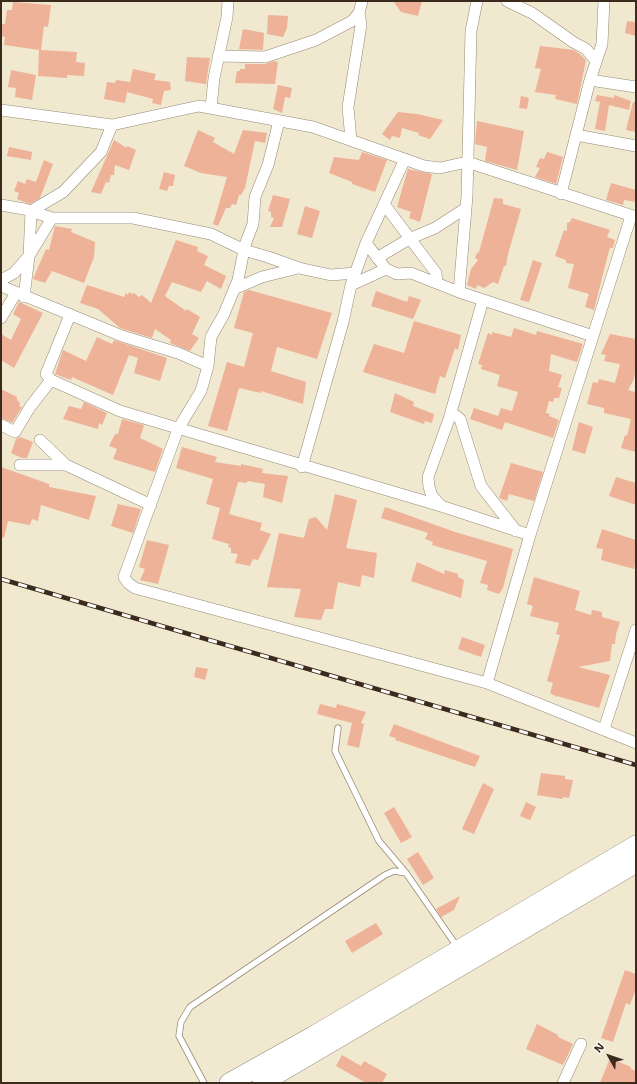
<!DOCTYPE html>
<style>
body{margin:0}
#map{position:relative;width:637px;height:1084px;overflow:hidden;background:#f0e8cf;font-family:"Shantell Sans",sans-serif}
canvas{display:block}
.frame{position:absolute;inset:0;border:2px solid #3b2a1e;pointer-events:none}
.north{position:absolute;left:589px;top:1036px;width:40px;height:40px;-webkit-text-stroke:3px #fdfcf7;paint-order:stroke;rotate:310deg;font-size:11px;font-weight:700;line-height:16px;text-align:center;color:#3b2a1e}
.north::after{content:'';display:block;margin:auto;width:14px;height:18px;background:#3b2a1e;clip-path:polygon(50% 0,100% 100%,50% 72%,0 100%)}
</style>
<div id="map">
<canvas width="637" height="1084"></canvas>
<div class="frame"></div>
<div class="north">N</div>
</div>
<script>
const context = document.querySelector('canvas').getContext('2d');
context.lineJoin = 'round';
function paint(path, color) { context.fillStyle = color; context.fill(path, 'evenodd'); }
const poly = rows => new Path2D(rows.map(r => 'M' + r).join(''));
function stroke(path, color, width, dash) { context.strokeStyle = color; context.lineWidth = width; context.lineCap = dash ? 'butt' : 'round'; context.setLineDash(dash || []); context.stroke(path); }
paint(poly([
 [393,1,422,1,418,16,401,12],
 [13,2,51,5,48,27,44,26,41,50,77,52,76,62,85,63,84,76,67,75,67,78,38,76,39,50,4,45,5,37,1,36,1,24,5,24,7,10,12,10],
 [268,15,288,16,287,28,283,37,267,34],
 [627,21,636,22,636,36,625,33],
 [243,29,264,33,263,50,239,49],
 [540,46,574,50,581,55,586,60,577,104,555,99,556,95,535,92,541,69,535,68],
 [187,57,210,58,206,84,185,81],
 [274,61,278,62,275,84,235,83,237,71,240,71,240,69,245,69,245,64,265,64],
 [133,69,156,74,154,80,170,82,171,90,164,91,161,105,152,103,153,99,127,92,125,103,104,99,107,82,115,83,116,80,130,82],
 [11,70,36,75,32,100,15,97,16,88,8,87],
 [278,85,292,88,290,98,285,97,282,113,273,109],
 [597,95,614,98,614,95,631,101,629,110,609,105,605,131,595,129,600,102,595,101],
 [521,96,529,98,527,109,519,108],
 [633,102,636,102,636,132,626,130],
 [398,112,417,114,443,120,430,139,418,135,419,133,402,128,400,138,392,136,390,140,382,134],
 [477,121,524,131,517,170,485,161,487,147,475,144],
 [198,130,215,138,213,142,234,154,243,130,267,133,265,143,255,141,245,188,241,195,239,195,236,205,232,204,230,208,226,208,218,226,213,224,227,177,201,173,184,166],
 [114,140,127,148,127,146,136,150,129,170,115,165,114,175,111,175,109,183,106,182,101,194,91,192],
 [9,147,32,152,31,160,7,156],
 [362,152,387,160,375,192,352,184,352,182,329,173,334,157,359,160],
 [547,152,563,157,556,184,535,177,540,168,536,167,540,158,544,159],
 [44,160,53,164,40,198,30,204,17,199,19,193,14,191,18,181,25,184,27,179,36,182],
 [408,169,432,174,420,222,409,218,411,212,397,207],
 [164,172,175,175,173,186,169,186,167,191,159,189],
 [611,183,636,190,636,202,624,200,623,205,606,200],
 [273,195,290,199,282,227,270,227,274,218,271,217,271,212,268,211],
 [494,198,503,199,503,204,521,209,508,254,506,266,504,266,498,284,493,282,484,288,477,285,476,289,467,285,471,269,478,260,475,258,477,253,479,252],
 [305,206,320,211,312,238,297,234],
 [572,218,610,230,607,237,615,240,613,248,610,248,608,254,594,310,585,307,589,294,568,288,574,264,566,263,566,260,555,256,564,230,567,231,567,223,570,222],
 [55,226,72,229,71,232,95,242,94,257,84,283,52,271,45,283,33,279,46,249,49,250],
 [176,240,198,247,197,251,208,256,204,265,226,276,221,289,207,281,201,292,172,282,165,296,186,311,187,309,200,317,192,334,199,338,190,351,170,343,171,340,155,329,152,338,120,328,98,309,80,303,87,285,124,297,126,293,128,295,129,292,132,294,134,293,139,297,142,295,151,303],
 [533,260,542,263,529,302,520,300],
 [249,290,332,313,317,359,277,347,271,371,306,382,303,404,261,391,261,393,239,388,227,431,208,426,227,362,244,367,253,333,234,328,244,292],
 [376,291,407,302,409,296,421,300,413,319,371,306],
 [19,302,43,313,14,368,1,360,1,334,11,340,21,319,13,314],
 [414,321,461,335,458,350,455,348,445,378,440,376,435,394,363,372,374,344,404,353],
 [514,328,536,335,537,331,583,344,577,362,551,354,549,371,562,375,558,387,562,388,559,398,554,398,553,402,549,401,546,413,550,414,549,416,559,420,553,438,505,422,502,430,470,419,474,408,498,416,501,408,512,411,518,392,497,386,500,375,481,369,482,365,478,364,488,333,492,335,492,332,511,337],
 [610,334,636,339,636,366,634,379,628,390,635,392,636,452,621,448,625,435,627,436,631,419,604,413,604,408,587,404,593,382,598,383,599,379,615,383,620,364,604,361,606,355,601,354],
 [97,337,112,344,114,340,167,358,160,381,134,373,138,358,129,355,113,395,72,377,71,380,55,374,63,350,86,361],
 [1,389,17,397,17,400,20,403,19,406,22,407,12,423,1,418],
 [395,393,414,402,413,406,434,414,432,423,425,421,424,424,390,412],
 [84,402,107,413,102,425,99,423,98,429,63,419,69,406,81,409],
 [122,419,144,425,140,438,163,449,155,472,113,459,117,449,109,446,115,434,118,434],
 [579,422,593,427,585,454,572,450],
 [20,437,33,442,27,458,22,458,11,453,16,439],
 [182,447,217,457,215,462,241,466,241,464,263,469,262,473,288,476,282,503,263,497,265,484,248,481,246,483,238,482,229,514,262,523,260,530,271,534,258,560,253,559,250,566,235,563,238,554,231,553,231,548,228,547,229,544,212,539,220,508,206,504,213,479,176,468],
 [511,463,543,472,534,501,509,494,507,501,499,498],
 [1,467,49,484,49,487,96,496,89,520,41,505,38,521,32,519,30,525,8,521,4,538,1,537],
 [616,477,636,483,636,505,609,496],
 [335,494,357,500,346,548,377,553,374,578,362,575,360,587,338,582,333,609,325,609,321,620,294,617,301,589,267,587,279,533,304,538,309,519,316,517,327,530],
 [118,504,141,509,133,533,111,526],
 [385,507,455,532,513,549,503,588,499,594,487,590,488,585,480,583,487,561,432,545,433,542,425,539,428,533,381,518],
 [602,529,636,540,636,559,634,569,601,560,603,549,596,548],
 [147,540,169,545,158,584,140,580,145,569,139,567],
 [417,562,444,574,445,570,458,574,458,577,464,580,461,598,411,581],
 [534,577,580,591,575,610,591,615,592,610,602,612,602,617,620,622,616,634,615,644,612,644,610,661,578,667,610,675,599,708,557,696,557,697,550,693,553,683,547,681,560,635,556,634,559,623,530,616,533,606,527,604],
 [462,637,485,645,481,657,458,649],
 [196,667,208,669,205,680,194,677],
 [320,704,336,708,337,704,366,712,361,723,364,724,359,748,347,745,352,723,317,714],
 [394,724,480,756,475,767,395,740,396,738,389,736],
 [541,773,565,776,565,779,573,780,569,798,563,797,562,799,537,795],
 [483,783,494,789,474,834,462,829],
 [526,802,536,807,530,820,520,816],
 [394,807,412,837,401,843,384,813],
 [418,852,434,878,423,885,407,859],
 [460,896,454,910,441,917,436,909],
 [376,923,383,934,352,953,345,941],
 [625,970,636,974,636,989,630,1005,626,1003,613,1042,601,1038],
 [537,1024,558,1035,558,1037,573,1044,563,1065,526,1049],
 [342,1055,361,1066,364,1061,387,1074,382,1083,366,1083,336,1066],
 [610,1058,631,1067,631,1069,636,1071,636,1083,600,1083]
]), '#eeb298');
const lane = poly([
 [338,728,335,751,379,841,406,873,458,948],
 [204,1083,179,1036,181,1022,190,1007,385,875,394,871,406,873]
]);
const street = poly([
 [507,1,532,13,573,42,586,49,596,61],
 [218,56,265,57,316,40,352,21,359,13],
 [590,80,636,87],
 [211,108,214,78,227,17,228,1],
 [1,110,112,125,199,106,313,127,424,166,440,168,467,162,636,217],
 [279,121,268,165,255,197,253,224,245,245,238,280,224,314,211,337,208,366,201,391,178,429,124,577,128,583,135,588,487,683,636,743],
 [576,135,636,146],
 [351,140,348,107,361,25,359,13,362,1],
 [561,194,590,80,602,44,604,1],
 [384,204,436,273,437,283],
 [1,205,24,209,52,218,133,218,211,234,244,250,268,257,299,268,331,275,355,273],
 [366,243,386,269,397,274,411,273,459,292,593,336],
 [377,258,409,239,435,228,466,208],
 [1,280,14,273,29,256,31,211,63,192,101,152,112,125],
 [351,285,386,269],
 [1,286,122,336,178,353,208,366],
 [234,289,262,277,298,268],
 [459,292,467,196,471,31,477,1],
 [24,297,29,256,52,218],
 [70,315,46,374,51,380,120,411,441,506,530,535],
 [1,318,16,293],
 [451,412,460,419,481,486,516,531],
 [1,425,15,432,30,407,51,380],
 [40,440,66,465,151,505],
 [20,465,66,465],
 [302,467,343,322,351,285,366,243,405,159],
 [441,506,432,496,429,487,428,477,449,419,483,300],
 [487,683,530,535,631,216],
 [604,729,636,630],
 [563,1083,581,1044]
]);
const highway = poly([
 [229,1083,313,1036,636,845],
 [262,1083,636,863]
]);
stroke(lane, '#968976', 7);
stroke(street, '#968976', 12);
stroke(highway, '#968976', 20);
stroke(lane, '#fff', 5.5);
stroke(street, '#fff', 11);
stroke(highway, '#fff', 19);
const rail = poly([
 [1,579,636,765]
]);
stroke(rail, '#3b2a1e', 4.5);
stroke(rail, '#fdfcf7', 3, [9]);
</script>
